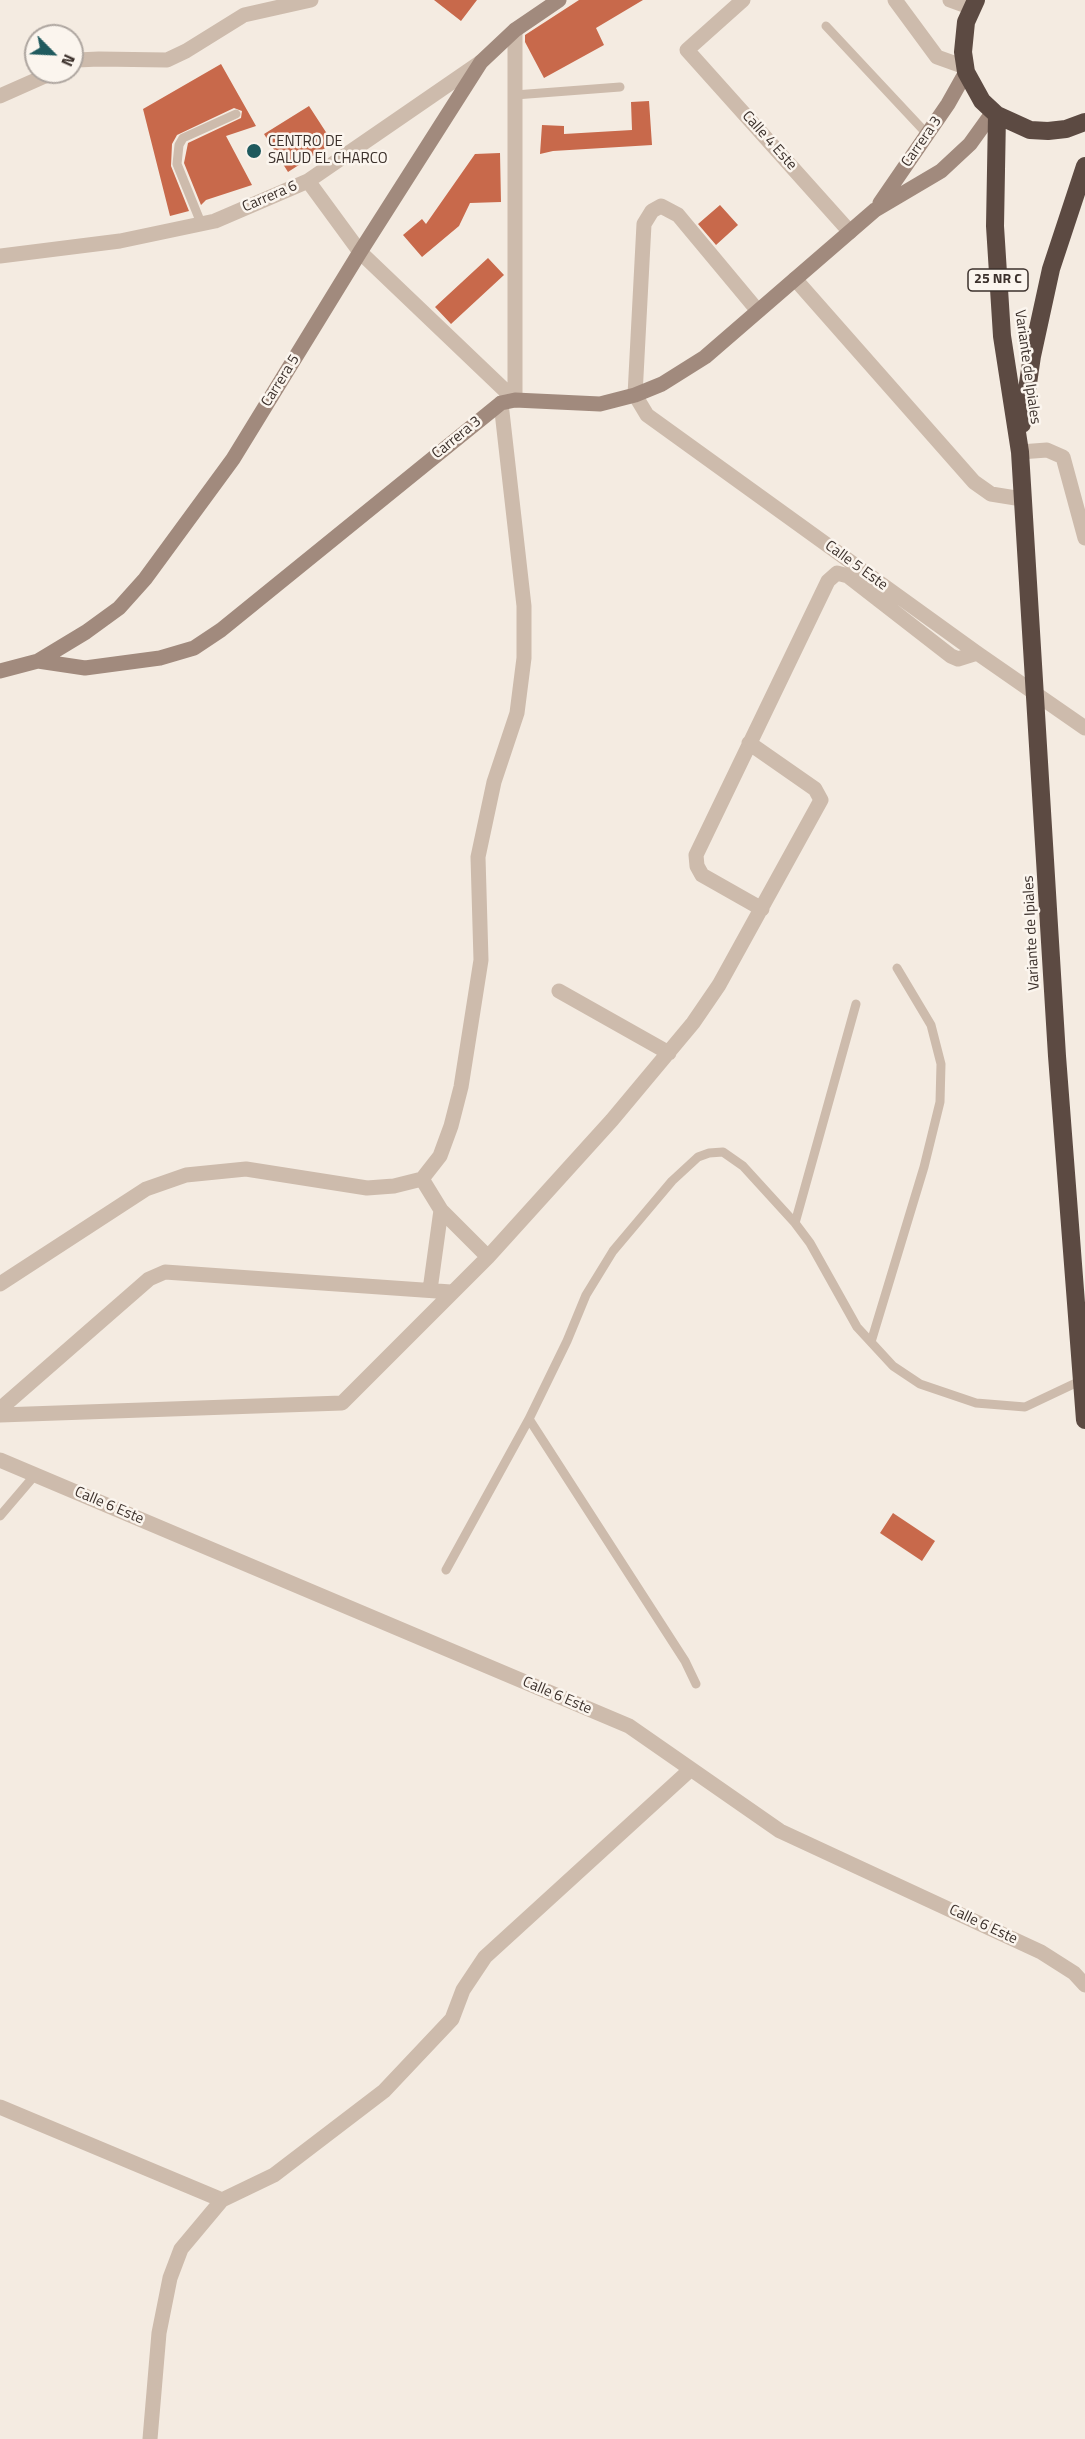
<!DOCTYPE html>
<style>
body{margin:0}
#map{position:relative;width:1085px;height:2439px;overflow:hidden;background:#f4ebe1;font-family:"Titillium Web",sans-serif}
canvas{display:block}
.north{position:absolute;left:24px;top:24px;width:60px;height:60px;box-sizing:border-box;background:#fbf5ee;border:2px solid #aea6a0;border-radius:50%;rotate:114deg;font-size:16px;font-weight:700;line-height:24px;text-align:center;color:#3b302b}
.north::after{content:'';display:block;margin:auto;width:21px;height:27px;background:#1f5a5e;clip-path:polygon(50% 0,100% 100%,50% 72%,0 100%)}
</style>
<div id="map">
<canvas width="1085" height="2439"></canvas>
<div class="north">N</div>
</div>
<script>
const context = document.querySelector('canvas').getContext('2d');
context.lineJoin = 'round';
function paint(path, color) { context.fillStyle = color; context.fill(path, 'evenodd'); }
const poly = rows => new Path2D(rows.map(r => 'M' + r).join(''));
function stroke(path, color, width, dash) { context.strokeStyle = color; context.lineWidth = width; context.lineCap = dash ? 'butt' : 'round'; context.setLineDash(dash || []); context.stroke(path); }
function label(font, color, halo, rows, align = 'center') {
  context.font = font + ' "Titillium Web",sans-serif'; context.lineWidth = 5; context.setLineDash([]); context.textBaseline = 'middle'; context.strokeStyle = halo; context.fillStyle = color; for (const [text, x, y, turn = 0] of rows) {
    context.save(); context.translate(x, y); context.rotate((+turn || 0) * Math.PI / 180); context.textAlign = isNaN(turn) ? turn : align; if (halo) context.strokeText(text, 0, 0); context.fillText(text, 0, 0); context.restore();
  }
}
paint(poly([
 [434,0,477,0,461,21],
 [579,0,643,0,596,28,604,45,544,78,525,42,525,35],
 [221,64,256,126,226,136,252,185,206,200,201,205,184,163,188,143,241,118,242,111,234,108,177,135,172,144,171,166,189,211,170,216,143,109],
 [649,101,652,145,553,151,540,154,542,125,564,126,564,134,632,130,631,102],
 [309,106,333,143,288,172,264,134],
 [500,153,501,202,470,203,459,226,422,257,403,235,422,219,426,224,475,154],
 [720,205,738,225,716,245,698,224],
 [488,258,504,275,451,324,435,307],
 [893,1513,935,1541,922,1561,880,1533]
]), '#c8694b');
stroke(poly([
 [826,26,927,134],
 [515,95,620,87],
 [201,223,177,164,179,145,183,138,236,114],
 [795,1223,856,1004],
 [871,1342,924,1167,940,1102,941,1064,931,1025,897,968],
 [0,1516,35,1475],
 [446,1570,529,1419],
 [696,1684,685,1661,529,1419,567,1341,586,1295,613,1251,672,1181,698,1157,709,1153,723,1152,743,1166,795,1223,810,1243,857,1327,893,1366,920,1384,976,1403,1025,1407,1080,1381]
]), '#cdbbac', 9);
stroke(poly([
 [743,0,687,50,850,232],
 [895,0,937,57,965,67],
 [950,0,972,8],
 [72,63,77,60,99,59,167,60,186,51,244,15,311,0],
 [0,96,54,72],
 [308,181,360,252,515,400],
 [0,256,120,241,215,221,308,181,481,62],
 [795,279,974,482,991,494,1022,499],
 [758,311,678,215,661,206,652,211,644,224,635,395,647,415,977,653,1085,728],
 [515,400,515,30],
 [1020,452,1047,450,1063,457,1085,538],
 [762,909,702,875,697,866,696,855,828,581,837,573,848,576,951,656,958,659,977,653],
 [559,991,669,1053],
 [422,1179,441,1210,488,1257],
 [0,1284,146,1189,186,1175,246,1169,367,1188,394,1186,422,1179,440,1156,451,1126,461,1087,481,960,478,857,494,782,517,713,524,658,524,606,501,403],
 [430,1290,441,1210],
 [0,1409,149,1279,165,1272,451,1292],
 [0,1415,342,1403,488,1257,612,1120,693,1023,719,985,821,800,815,789,749,743],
 [0,1460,629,1726,780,1831,1041,1952,1074,1973,1085,1985],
 [0,2107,222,2200],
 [150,2439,159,2333,170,2278,181,2249,222,2200,274,2175,384,2091,452,2019,463,1990,485,1957,690,1770]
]), '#cdbbac', 15);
stroke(poly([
 [880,203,948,104,966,72],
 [38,661,85,668,160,658,194,648,221,630,501,403,515,400,600,404,635,395,662,384,705,357,875,210,941,171,970,144,993,112],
 [0,671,38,661,86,632,119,608,145,579,233,459,360,252,481,62,515,30,559,0]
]), '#a18a7d', 15);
stroke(poly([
 [976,0,966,22,963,52,966,72,982,101,997,115,1030,130,1048,131,1066,129,1085,122],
 [997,115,995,226,1002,336,1020,452,1057,1056,1085,1420],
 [1022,424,1032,356,1051,269,1085,166]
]), '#5c4a42', 18);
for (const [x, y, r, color] of [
 [254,151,8,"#1f5a5e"]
]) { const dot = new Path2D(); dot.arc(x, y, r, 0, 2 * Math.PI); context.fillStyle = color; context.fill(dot); stroke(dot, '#fbf5ee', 2); }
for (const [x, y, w] of [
 [998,280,60]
]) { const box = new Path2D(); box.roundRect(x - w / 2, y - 11, w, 22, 4.5); context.fillStyle = '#fbf5ee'; context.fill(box); stroke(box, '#3b302b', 1.5); }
label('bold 14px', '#3b302b', null, [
 ["25 NR C",998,280]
]);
label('15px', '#3b302b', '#fbf5ee', [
 ["Calle 4 Este",769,141,48],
 ["Carrera 3",922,142,-55],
 ["Carrera 6",270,197,-23],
 ["Variante de Ipiales",1027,367,82],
 ["Carrera 5",281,381,-58],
 ["Carrera 3",457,438,-39],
 ["Calle 5 Este",856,566,36],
 ["Variante de Ipiales",1032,933,-93],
 ["Calle 6 Este",109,1506,23],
 ["Calle 6 Este",557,1696,23],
 ["Calle 6 Este",983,1925,25]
]);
label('15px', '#3b302b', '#fbf5ee', [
 ["CENTRO DE",268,142],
 ["SALUD EL CHARCO",268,159]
], 'left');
</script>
